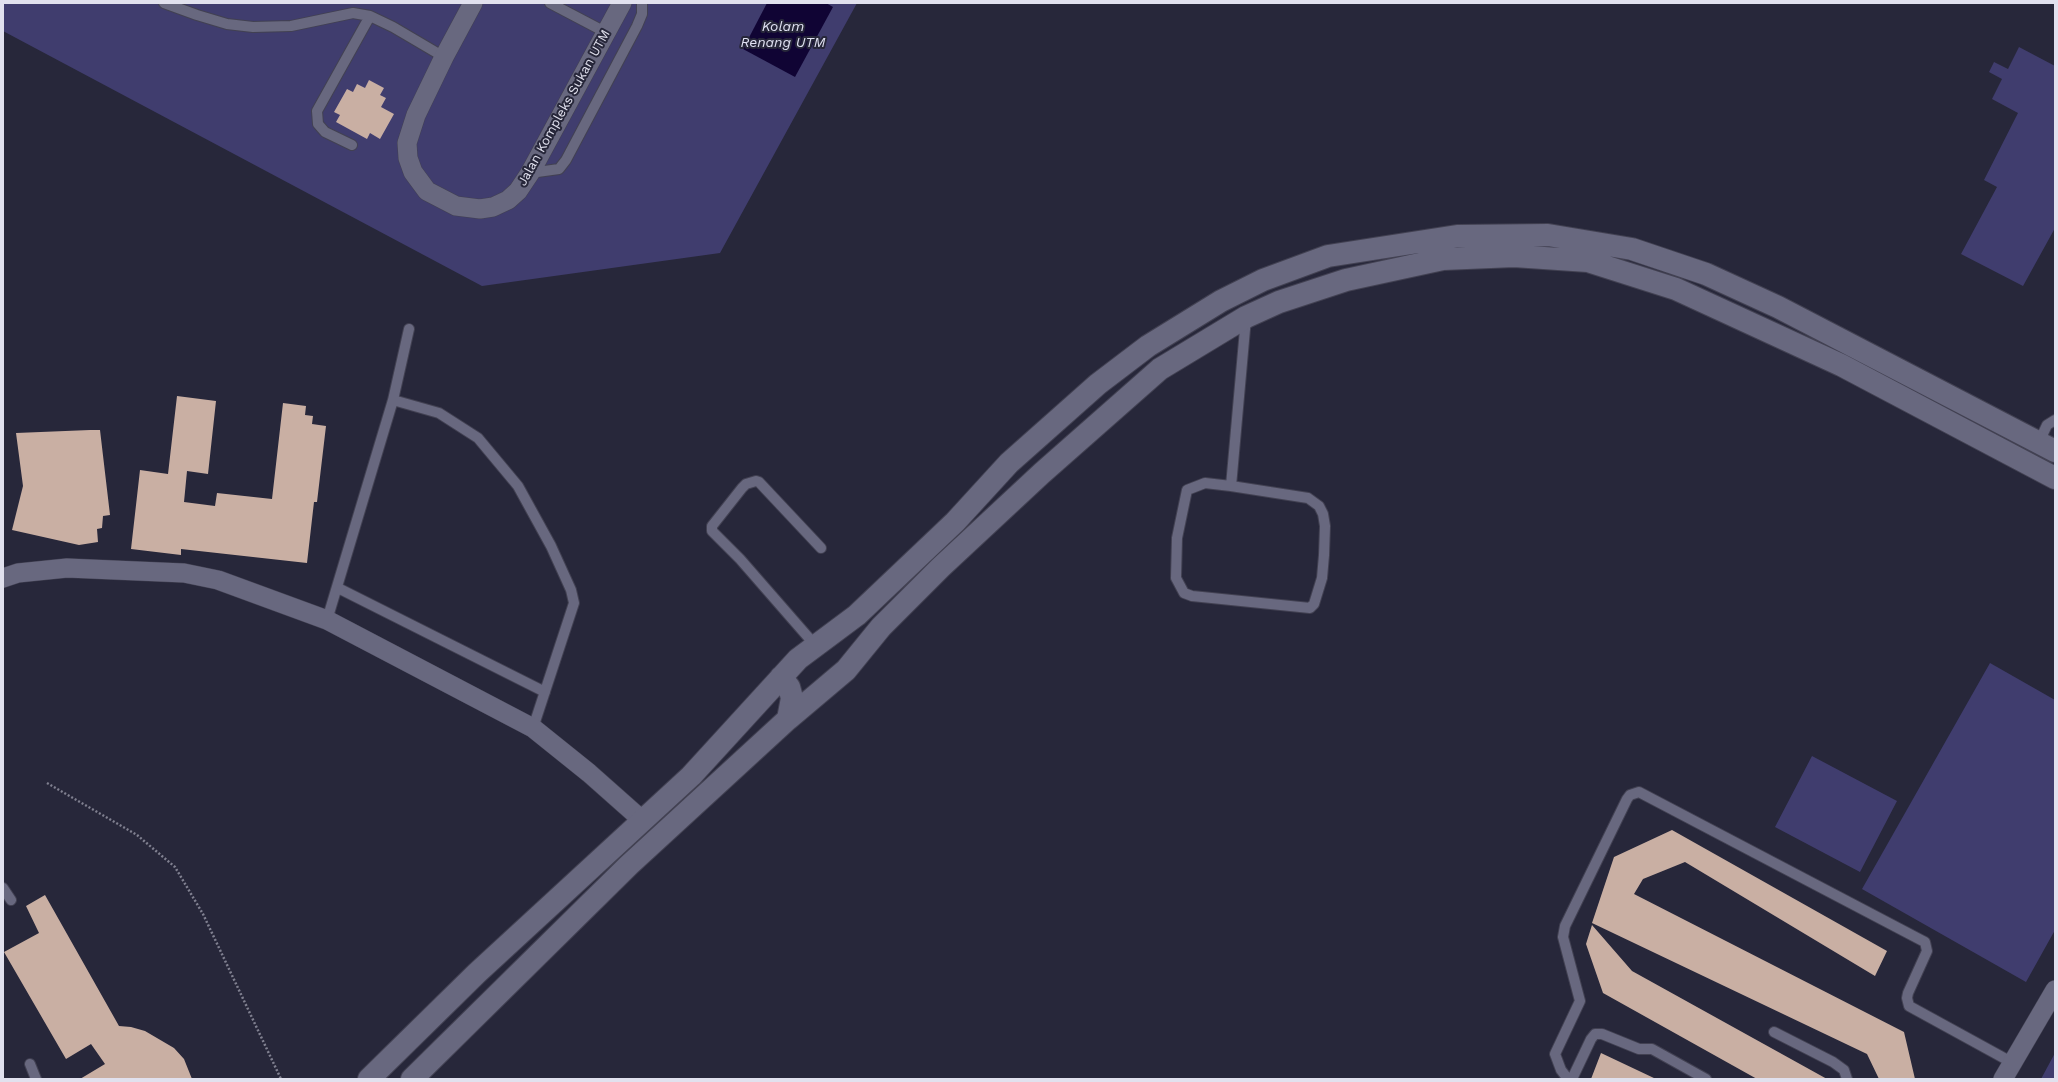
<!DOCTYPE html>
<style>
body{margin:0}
#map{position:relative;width:2058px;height:1082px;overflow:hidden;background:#27273a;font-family:"Work Sans",sans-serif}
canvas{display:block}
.frame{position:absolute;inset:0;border:4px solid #e1e1ee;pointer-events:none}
</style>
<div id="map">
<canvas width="2058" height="1082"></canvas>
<div class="frame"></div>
</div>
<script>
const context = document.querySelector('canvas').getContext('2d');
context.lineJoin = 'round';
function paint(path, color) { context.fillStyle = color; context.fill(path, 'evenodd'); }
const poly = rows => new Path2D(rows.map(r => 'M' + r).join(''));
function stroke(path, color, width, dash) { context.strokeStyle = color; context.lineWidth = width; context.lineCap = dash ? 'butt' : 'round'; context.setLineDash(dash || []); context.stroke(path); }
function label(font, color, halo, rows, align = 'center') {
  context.font = font + ' "Work Sans",sans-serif'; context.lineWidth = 4; context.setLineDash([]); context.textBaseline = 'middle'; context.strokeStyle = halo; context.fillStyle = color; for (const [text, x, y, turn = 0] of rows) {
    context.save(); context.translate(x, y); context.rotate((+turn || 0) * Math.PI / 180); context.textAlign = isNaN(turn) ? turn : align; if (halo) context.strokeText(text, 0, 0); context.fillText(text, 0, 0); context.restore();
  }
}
paint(poly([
 [3,3,857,3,720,253,482,286,3,31],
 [2019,47,2055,66,2055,228,2023,286,1961,254,1997,187,1984,180,2018,113,1992,99,2002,79,1989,72,1994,62,2008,69],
 [1990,663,2055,700,2055,930,2026,982,1862,889],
 [1812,756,1897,801,1860,872,1775,827],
 [2055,1053,2055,1079,2041,1079]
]), '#403d6e');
paint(poly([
 [767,3,826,3,833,7,795,77,743,49]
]), '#100434');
paint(poly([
 [369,80,384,88,380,95,386,98,381,107,394,114,380,139,370,133,367,139,336,122,340,115,334,112,347,89,353,92,357,84,365,88],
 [177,396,216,401,208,474,187,471,184,502,215,506,217,493,272,499,283,403,306,406,305,415,313,416,312,424,326,426,317,502,314,502,307,563,181,549,181,555,131,549,140,470,168,474],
 [90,430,100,430,110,515,103,516,102,528,97,529,98,542,79,545,12,530,23,486,16,433],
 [1672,830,1887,951,1875,976,1685,862,1643,879,1634,894,1904,1032,1915,1079,1879,1079,1867,1054,1592,923,1614,857],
 [45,895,119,1026,131,1027,145,1031,174,1048,184,1059,192,1079,80,1079,105,1064,91,1044,66,1059,4,952,39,933,26,906],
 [1592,925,1632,971,1827,1079,1757,1079,1603,993,1586,944],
 [1601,1053,1656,1079,1591,1079]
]), '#c9afa3');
const lane = poly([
 [164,3,197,15,227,24,253,27,291,26,353,13,370,16,393,27,444,57],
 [550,3,607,33],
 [352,145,325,132,318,124,317,111,370,16],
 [530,173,559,169,566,160,637,26,642,14,642,3],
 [393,400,409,329],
 [2039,442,2047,425,2055,420],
 [1231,486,1308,498,1319,506,1323,514,1325,526,1324,555,1322,578,1314,604,1310,608,1192,596,1184,593,1176,578,1177,538,1187,490,1205,483,1231,486,1246,318],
 [338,588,545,692],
 [327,620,393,400,439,413,478,438,518,486,551,546,571,590,574,603,533,728],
 [815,645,740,559,712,531,712,526,742,488,746,484,756,481,759,482,821,548],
 [3,888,11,900],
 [1774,1032,1833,1062,1844,1070,1847,1079],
 [30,1064,36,1079],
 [1568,1079,1561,1070,1555,1054,1580,1001,1563,937,1565,926,1627,799,1630,795,1639,792,1921,940,1925,942,1927,951,1908,993,1907,998,1909,1006,2013,1063],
 [1572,1079,1591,1039,1595,1034,1602,1034,1639,1049,1652,1049,1706,1079]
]);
const street = poly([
 [473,3,444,57,416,115,407,143,408,158,413,172,427,191,456,206,480,209,493,207,508,200,518,191,530,173,622,3],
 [3,578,18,573,67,568,184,573,218,580,327,620,533,728,589,773,642,820],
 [2003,1079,2055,990]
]);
const secondary = poly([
 [781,677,789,687,792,698,788,719],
 [369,1079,477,973,691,776,798,659,857,615,955,522,1009,463,1098,384,1148,346,1221,301,1263,280,1328,256,1457,236,1548,235,1632,249,1706,274,1778,307,2055,451],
 [412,1079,629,865,788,719,846,670,881,627,941,567,1042,473,1160,369,1246,317,1279,302,1346,280,1443,259,1514,256,1588,261,1676,289,1841,365,2055,478]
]);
stroke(lane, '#424152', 12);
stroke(street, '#424152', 20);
stroke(secondary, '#424152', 24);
stroke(poly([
 [47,783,137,835,175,867,203,914,281,1079]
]), '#808090', 2.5, [2, 2]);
stroke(lane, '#68687f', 10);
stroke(street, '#68687f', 19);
stroke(secondary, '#68687f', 22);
label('13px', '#e1e1ee', '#27273a', [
 ["Jalan Kompleks Sukan UTM",564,108,-61]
]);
label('italic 14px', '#e1e2f3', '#27273a', [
 ["Kolam",783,27],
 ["Renang UTM",783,43]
]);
</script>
